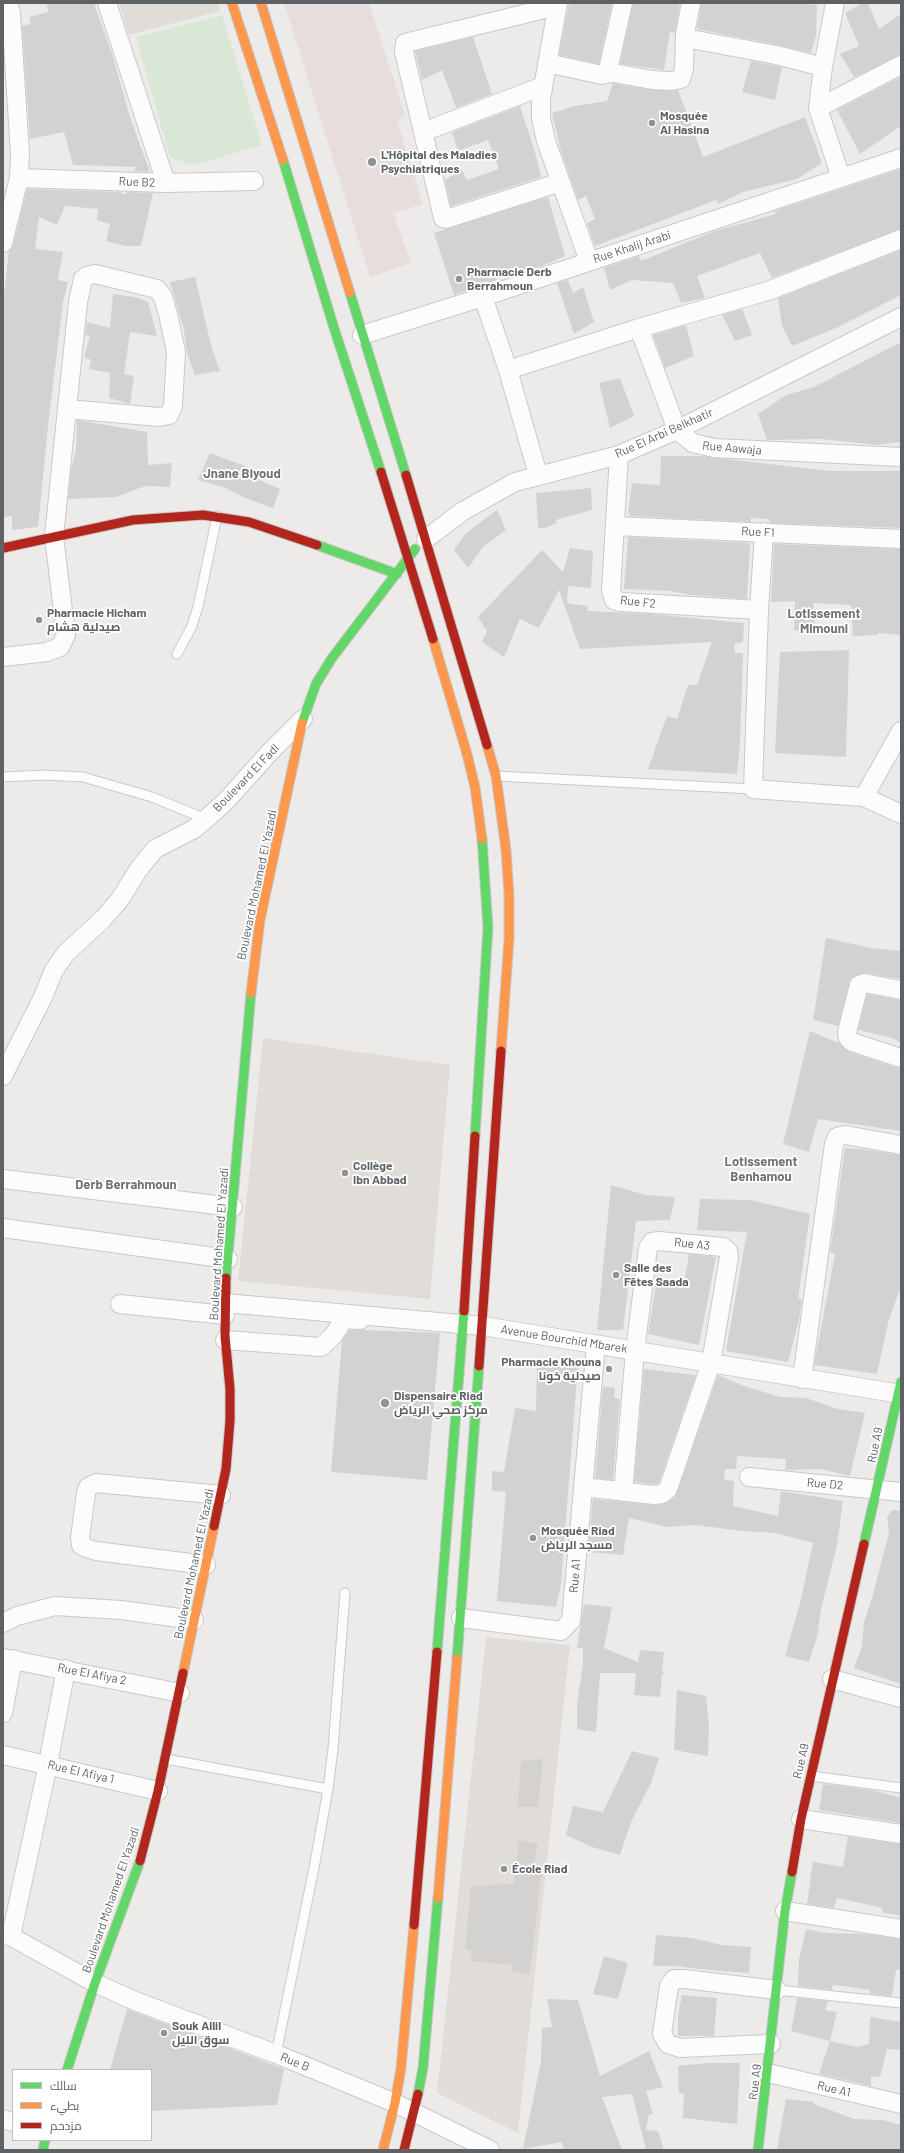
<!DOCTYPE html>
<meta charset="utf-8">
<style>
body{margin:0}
#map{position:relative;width:904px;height:2153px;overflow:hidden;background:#edebe9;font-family:Barlow,Cairo,sans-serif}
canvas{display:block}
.frame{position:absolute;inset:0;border:4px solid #5e6265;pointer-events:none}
.legend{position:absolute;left:12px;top:2069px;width:140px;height:72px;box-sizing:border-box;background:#fff;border:1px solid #bfc0c1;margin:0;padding:5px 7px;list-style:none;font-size:12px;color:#5e6265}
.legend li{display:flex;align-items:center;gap:8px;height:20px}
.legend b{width:20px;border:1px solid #bfc0c1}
</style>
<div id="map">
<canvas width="904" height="2153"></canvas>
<div class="frame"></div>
<ul class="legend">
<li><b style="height:5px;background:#63d668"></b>سالك</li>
<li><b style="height:5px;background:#ff974d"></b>بطيء</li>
<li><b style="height:5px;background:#b3261e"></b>مزدحم</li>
</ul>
</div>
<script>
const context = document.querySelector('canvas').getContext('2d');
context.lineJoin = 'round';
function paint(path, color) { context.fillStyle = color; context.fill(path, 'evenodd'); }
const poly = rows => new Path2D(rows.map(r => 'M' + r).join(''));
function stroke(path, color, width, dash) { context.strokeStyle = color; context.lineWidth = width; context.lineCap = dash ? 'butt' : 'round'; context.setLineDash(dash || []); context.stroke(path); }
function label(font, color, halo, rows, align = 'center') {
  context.font = font + ' Barlow,Cairo,sans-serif'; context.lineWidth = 3.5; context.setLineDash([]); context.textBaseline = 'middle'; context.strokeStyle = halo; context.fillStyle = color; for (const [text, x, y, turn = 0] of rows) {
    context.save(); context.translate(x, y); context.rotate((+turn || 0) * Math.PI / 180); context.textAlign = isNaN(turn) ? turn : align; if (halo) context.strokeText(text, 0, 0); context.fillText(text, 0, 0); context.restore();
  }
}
paint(poly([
 [119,3,218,3,220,11,129,35],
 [263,1038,450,1065,430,1299,238,1281],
 [486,1637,570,1645,518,2133,437,2093]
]), '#e0ddd9');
paint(poly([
 [284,3,369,3,405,115,397,120,423,204,393,213,411,263,370,277]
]), '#e8dddd');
paint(poly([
 [222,15,262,145,194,165,170,158,136,37]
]), '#d9e7d6');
paint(poly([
 [46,3,94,3,112,54,130,117,150,172,134,171,136,167,73,165,64,132,30,139,22,26,31,24,29,17,49,12],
 [569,3,612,3,599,64,559,55],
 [633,3,680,3,675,33,670,32,664,70,620,64],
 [701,3,793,3,817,5,816,35,811,53,778,45,697,29],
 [862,3,868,3,879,29,901,14,901,55,854,77,840,54,859,46,845,13],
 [473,37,492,94,456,108,442,70,422,80,415,51],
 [751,61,782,67,775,100,742,92],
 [901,77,901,126,860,154,837,110],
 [613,83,651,90,678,90,703,157,805,117,822,163,797,179,743,192,718,204,716,200,595,246,587,223,595,219,586,196,578,200,560,148,552,113,575,106,607,101],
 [520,106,535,152,541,177,451,206,445,180,462,170,467,180,499,169,488,140,458,151,452,132],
 [901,169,901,229,772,278,760,253,697,276,705,298,681,303,673,283,632,280,610,290,604,268,639,256,641,261,715,231,776,214,774,211],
 [27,189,120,192,126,195,127,192,153,193,141,246,125,246,106,241,110,224,97,220,98,209,65,206,57,225,39,217,35,249,63,252,58,280,68,282,63,302,48,426,38,527,12,530,12,516,3,517,3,305,9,251,13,246],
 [548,197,565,256,540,267,496,276,497,280,454,295,434,233],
 [901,250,901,295,836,328,792,346,782,326,778,298],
 [195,277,212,349,220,371,195,375,187,353,184,330,170,282],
 [568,280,573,293,583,287,594,322,574,334,557,283],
 [113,294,135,297,148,302,157,336,130,332,124,374,134,376,130,404,109,398,110,373,89,369,91,360,84,357,90,336,85,335,87,322,110,328],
 [742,309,752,335,735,341,722,315],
 [686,325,694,356,665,368,653,335],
 [901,342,901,442,877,445,821,439,767,440,758,414,786,395,814,387],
 [620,378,634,416,610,428,599,383],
 [77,420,147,432,148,465,172,463,170,487,145,486,116,497,68,499,71,469,76,451],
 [210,453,248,467,246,474,280,489,273,508,245,498,226,488,198,480],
 [661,456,700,456,830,471,901,471,901,528,770,523,769,519,751,518,751,522,630,516,630,513,628,513,632,483,660,485],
 [591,488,592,510,556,520,557,523,545,528,538,528,536,493],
 [497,510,506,530,483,547,468,568,454,550,466,533],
 [628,537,750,543,747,599,690,595,671,591,624,589],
 [774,544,901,549,901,635,878,633,878,635,853,636,851,605,813,603,815,627,794,631,795,601,771,602],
 [570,548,593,551,591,588,568,586,567,603,588,606,587,611,650,614,744,623,743,642,734,644,735,653,743,653,740,745,737,774,648,769,667,716,677,719,688,685,697,685,712,642,580,649,559,590,539,628,520,619,504,657,482,642,487,631,478,617,542,550,563,572],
 [849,650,846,757,775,753,780,652],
 [826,938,871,948,901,951,901,979,866,973,851,978,838,1026,813,1020],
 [867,994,901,1000,901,1043,892,1038,858,1030],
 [810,1031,839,1043,849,1052,901,1069,901,1131,818,1119,809,1152,783,1144],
 [845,1148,861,1149,901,1155,901,1286,889,1319,877,1374,814,1365,835,1254,830,1253],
 [611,1185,646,1195,675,1197,670,1220,636,1221,623,1330,597,1330],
 [700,1199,750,1200,810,1214,798,1299,802,1299,799,1320,788,1362,726,1351,747,1232,697,1230],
 [689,1254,716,1257,699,1345,648,1334,657,1277,684,1284],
 [364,1330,440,1333,427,1480,331,1472,342,1341,349,1330],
 [562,1361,578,1364,561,1584,556,1607,497,1601,506,1492,492,1491,492,1471,504,1472,515,1408,536,1411,537,1362],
 [644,1369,696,1375,659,1483,654,1484,634,1482],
 [718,1375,741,1385,780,1397,806,1398,838,1409,865,1413,850,1476,820,1469,785,1470,786,1459,737,1456,736,1469,725,1469,724,1480,734,1481,733,1506,778,1516,781,1491,843,1501,837,1545,821,1609,817,1637,809,1662,785,1656,800,1603,813,1543,776,1533,743,1531,695,1525,667,1527,629,1518,623,1555,588,1552,593,1499,655,1505,668,1502,675,1497],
 [603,1386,615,1388,614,1398,620,1399,613,1480,595,1478],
 [892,1510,901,1511,901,1684,854,1668,862,1646,864,1622,872,1598,889,1533,887,1517],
 [584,1604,612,1607,604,1648,638,1662,640,1650,664,1652,662,1671,666,1673,662,1674,660,1697,634,1695,636,1673,600,1673,596,1732,577,1729,577,1703,583,1664,583,1648,577,1648],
 [677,1690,706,1696,709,1725,708,1756,674,1750],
 [632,1751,659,1758,651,1783,631,1822,620,1855,592,1847,566,1835,573,1806,603,1812],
 [543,1759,538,1807,518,1807,521,1761],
 [823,1784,872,1790,901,1798,901,1823,819,1810],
 [848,1837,901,1844,901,1915,882,1913,883,1908,837,1898,834,1908,807,1904,813,1862,843,1867],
 [519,1840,538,1844,533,1866,542,1868,530,1975,512,1972,512,1965,470,1961,472,1951,465,1949,471,1886,514,1884],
 [806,1929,826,1933,865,1934,901,1939,901,1970,896,1970,892,1996,870,1994,870,1990,844,1986,833,1985,832,1990,798,1986,799,1959],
 [656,1935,692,1938,722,1945,751,1947,749,1973,698,1969,676,1966,653,1966],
 [604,1956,628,1963,618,1999,593,1994],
 [682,1995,717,1998,714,2036,678,2036,678,2016],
 [797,1998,828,2001,825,2010,837,2012,830,2041,791,2031],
 [547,1999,578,2000,600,2076,649,2051,663,2087,646,2091,653,2114,649,2114,646,2130,658,2131,664,2150,646,2150,632,2094,602,2097,622,2150,564,2150,562,2142,523,2149,541,2061,542,2028,552,2027],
 [127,2009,284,2069,277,2105,151,2111,151,2070,110,2070],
 [870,2017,901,2022,901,2050,887,2049,880,2077,871,2076,871,2086,819,2074,830,2041,857,2047,869,2044],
 [708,2063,740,2063,737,2124,683,2118,684,2094,679,2093,678,2066],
 [786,2099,814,2102,814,2104,854,2119,882,2120,901,2125,901,2150,777,2150]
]), '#d4d2d1');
const lane = poly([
 [177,654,191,628,198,607,217,516],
 [496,776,753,789],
 [3,777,44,775,83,777,152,797,206,819],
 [166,1759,328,1789],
 [811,1776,901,1788],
 [777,1990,901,2003],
 [276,2054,314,1868,328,1789,333,1749,345,1593]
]);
const street = poly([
 [107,3,166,183],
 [558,3,541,99,541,118,546,141,589,261],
 [835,3,823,67,818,108,841,178],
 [685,38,776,55,823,67],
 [547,63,602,75,607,74,623,3],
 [608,72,652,80,671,81,681,79,684,69,685,34,691,3],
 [543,86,423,132,443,218,446,219,561,182],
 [818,108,901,65],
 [423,132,404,52,405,43,557,6],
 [19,178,166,183,254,181],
 [3,243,19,178,20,153,11,13,8,3],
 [483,297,508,370,538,475],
 [639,328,677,430,693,443,714,448,901,457],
 [362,335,483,297,901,158],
 [508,370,639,328,768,291,901,239],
 [619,455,611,591,614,600,621,602,759,610],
 [615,526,901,539],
 [764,532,759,610,753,789,864,797,901,814],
 [426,539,463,511,515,482,619,455,677,430,901,317],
 [3,657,47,652,60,647,66,635,54,537,67,409,78,302,83,279,87,276,95,274,157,289,163,297,168,314,176,352,173,406,169,415,159,417,67,409],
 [864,797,901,731],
 [901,990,864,983,859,985,847,1032,848,1038,852,1042,901,1058],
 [3,1076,43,997,54,970,66,953,103,919,121,898,138,870,155,849,194,829,206,819,226,801,269,753,303,719],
 [3,1179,233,1207],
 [3,1228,228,1259],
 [225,1303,483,1326,901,1394],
 [120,1304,225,1315],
 [225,1340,321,1347,333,1336,344,1319,360,1320],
 [802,1379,834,1144,837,1137,845,1135,901,1145],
 [749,1477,901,1492],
 [583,1487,654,1495,662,1494,668,1489,711,1363,729,1257,728,1251,723,1247,659,1241,652,1242,648,1248,635,1351,623,1492],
 [206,1565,96,1551,86,1548,81,1545,80,1538,86,1493,88,1487,96,1483,221,1495],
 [461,1618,561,1631,571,1621,596,1345],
 [3,1623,17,1616,55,1606,121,1610,194,1620],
 [3,1658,180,1693],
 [832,1679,901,1698],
 [3,1713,13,1659],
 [3,1755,158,1791],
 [801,1819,901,1834],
 [785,1911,901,1929],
 [3,1932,95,1983,135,2001,276,2054,395,2103,490,2150],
 [11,1936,48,1764,66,1669],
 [771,2044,680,2048,668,2044,662,2034,669,1986,674,1979,684,1979,777,1990],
 [768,2073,901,2104],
 [3,2119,13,2122]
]);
const fast = poly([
 [283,160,334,328,381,472],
 [350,293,406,475],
 [317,545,397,574],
 [302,723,316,684,332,658,415,549],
 [475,1136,488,927,482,839],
 [226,1278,251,993],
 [864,1544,901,1382],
 [437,1652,464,1311],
 [457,1659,479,1366],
 [67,2070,95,1983,140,1861],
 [418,2094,423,2068,438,1898],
 [43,2150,45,2140],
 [758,2150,785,1911,792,1872]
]);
const slow = poly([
 [232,3,283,160],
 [261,3,350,293],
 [433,639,467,754,475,787,482,839],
 [487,745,496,776,506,850,509,895,509,939,501,1051],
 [251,993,260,920,302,723],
 [183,1673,214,1526],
 [438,1898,457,1659],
 [383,2150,395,2103,401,2068,414,1925]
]);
const jam = poly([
 [381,472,433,639],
 [406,475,487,745],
 [3,548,133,520,203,515,249,522,317,545],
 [464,1311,475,1136],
 [479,1366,501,1051],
 [214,1526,226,1469,230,1420,230,1389,225,1336,226,1278],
 [140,1861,158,1791,183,1673],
 [792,1872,801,1819,864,1544],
 [414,1925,437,1652],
 [404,2150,418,2094]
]);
stroke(lane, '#cac9c8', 11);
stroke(street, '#cac9c8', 20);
stroke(fast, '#c7c8c8', 11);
stroke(slow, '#c7c8c8', 11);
stroke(jam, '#c7c8c8', 11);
stroke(lane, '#fcfcfc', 9);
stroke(street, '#fcfcfc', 18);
stroke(fast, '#63d668', 9);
stroke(slow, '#ff974d', 9);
stroke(jam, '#b3261e', 9);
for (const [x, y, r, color] of [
 [652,123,4,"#909293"],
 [372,162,5,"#909293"],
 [459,279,4,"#909293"],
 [39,620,4,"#909293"],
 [345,1173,4,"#909293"],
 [616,1275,4,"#909293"],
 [609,1369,4,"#909293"],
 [385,1403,5,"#909293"],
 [533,1538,4,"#909293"],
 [504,1869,4,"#909293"],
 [164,2033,4,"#909293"]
]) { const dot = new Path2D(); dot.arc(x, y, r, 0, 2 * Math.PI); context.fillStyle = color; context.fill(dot); stroke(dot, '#fff', 1.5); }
label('bold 12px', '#5e6265', '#fff', [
 ["Mosquée",660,116],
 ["Al Hasina",660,130],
 ["L'Hôpital des Maladies",381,155],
 ["Psychiatriques",381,169],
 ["Pharmacie Derb",467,272],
 ["Berrahmoun",467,286],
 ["Pharmacie Hicham",47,613],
 ["صيدلية هشام",47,627],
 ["Collège",353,1166],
 ["Ibn Abbad",353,1180],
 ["Salle des",624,1268],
 ["Fêtes Saada",624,1282],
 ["Pharmacie Khouna",601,1362,"right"],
 ["صيدلية خونا",601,1376,"right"],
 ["Dispensaire Riad",394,1396],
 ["مركز صحي الرياض",394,1410],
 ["Mosquée Riad",541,1531],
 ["مسجد الرياض",541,1545],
 ["École Riad",512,1869],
 ["Souk Allil",172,2026],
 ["سوق الليل",172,2040]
], 'left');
label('12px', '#5e6265', '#fff', [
 ["Rue B2",137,182,2],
 ["Rue Khalij Arabi",632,247,-18],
 ["Rue El Arbi Belkhatir",664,433,-24],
 ["Rue Aawaja",732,448,5],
 ["Rue F1",758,532,3],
 ["Rue F2",638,602,6],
 ["Boulevard El Fadl",246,778,-46],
 ["Boulevard Mohamed El Yazadi",257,885,-78],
 ["Boulevard Mohamed El Yazadi",219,1244,-86],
 ["Rue A3",692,1244,6],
 ["Avenue Bourchid Mbarek",564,1339,9],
 ["Rue A9",875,1445,-78],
 ["Rue D2",825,1484,5],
 ["Boulevard Mohamed El Yazadi",194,1564,-78],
 ["Rue A1",575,1576,-85],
 ["Rue El Afiya 2",92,1674,11],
 ["Rue A9",801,1761,-77],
 ["Rue El Afiya 1",81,1772,13],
 ["Boulevard Mohamed El Yazadi",111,1900,-71],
 ["Rue B",295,2062,22],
 ["Rue A9",755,2082,-83],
 ["Rue A1",834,2089,13]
]);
label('bold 13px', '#6f7477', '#fff', [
 ["Jnane Biyoud",242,474],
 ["Lotissement",824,614],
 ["Mimouni",824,629],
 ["Lotissement",761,1162],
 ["Benhamou",761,1177],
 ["Derb Berrahmoun",126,1185]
]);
</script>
